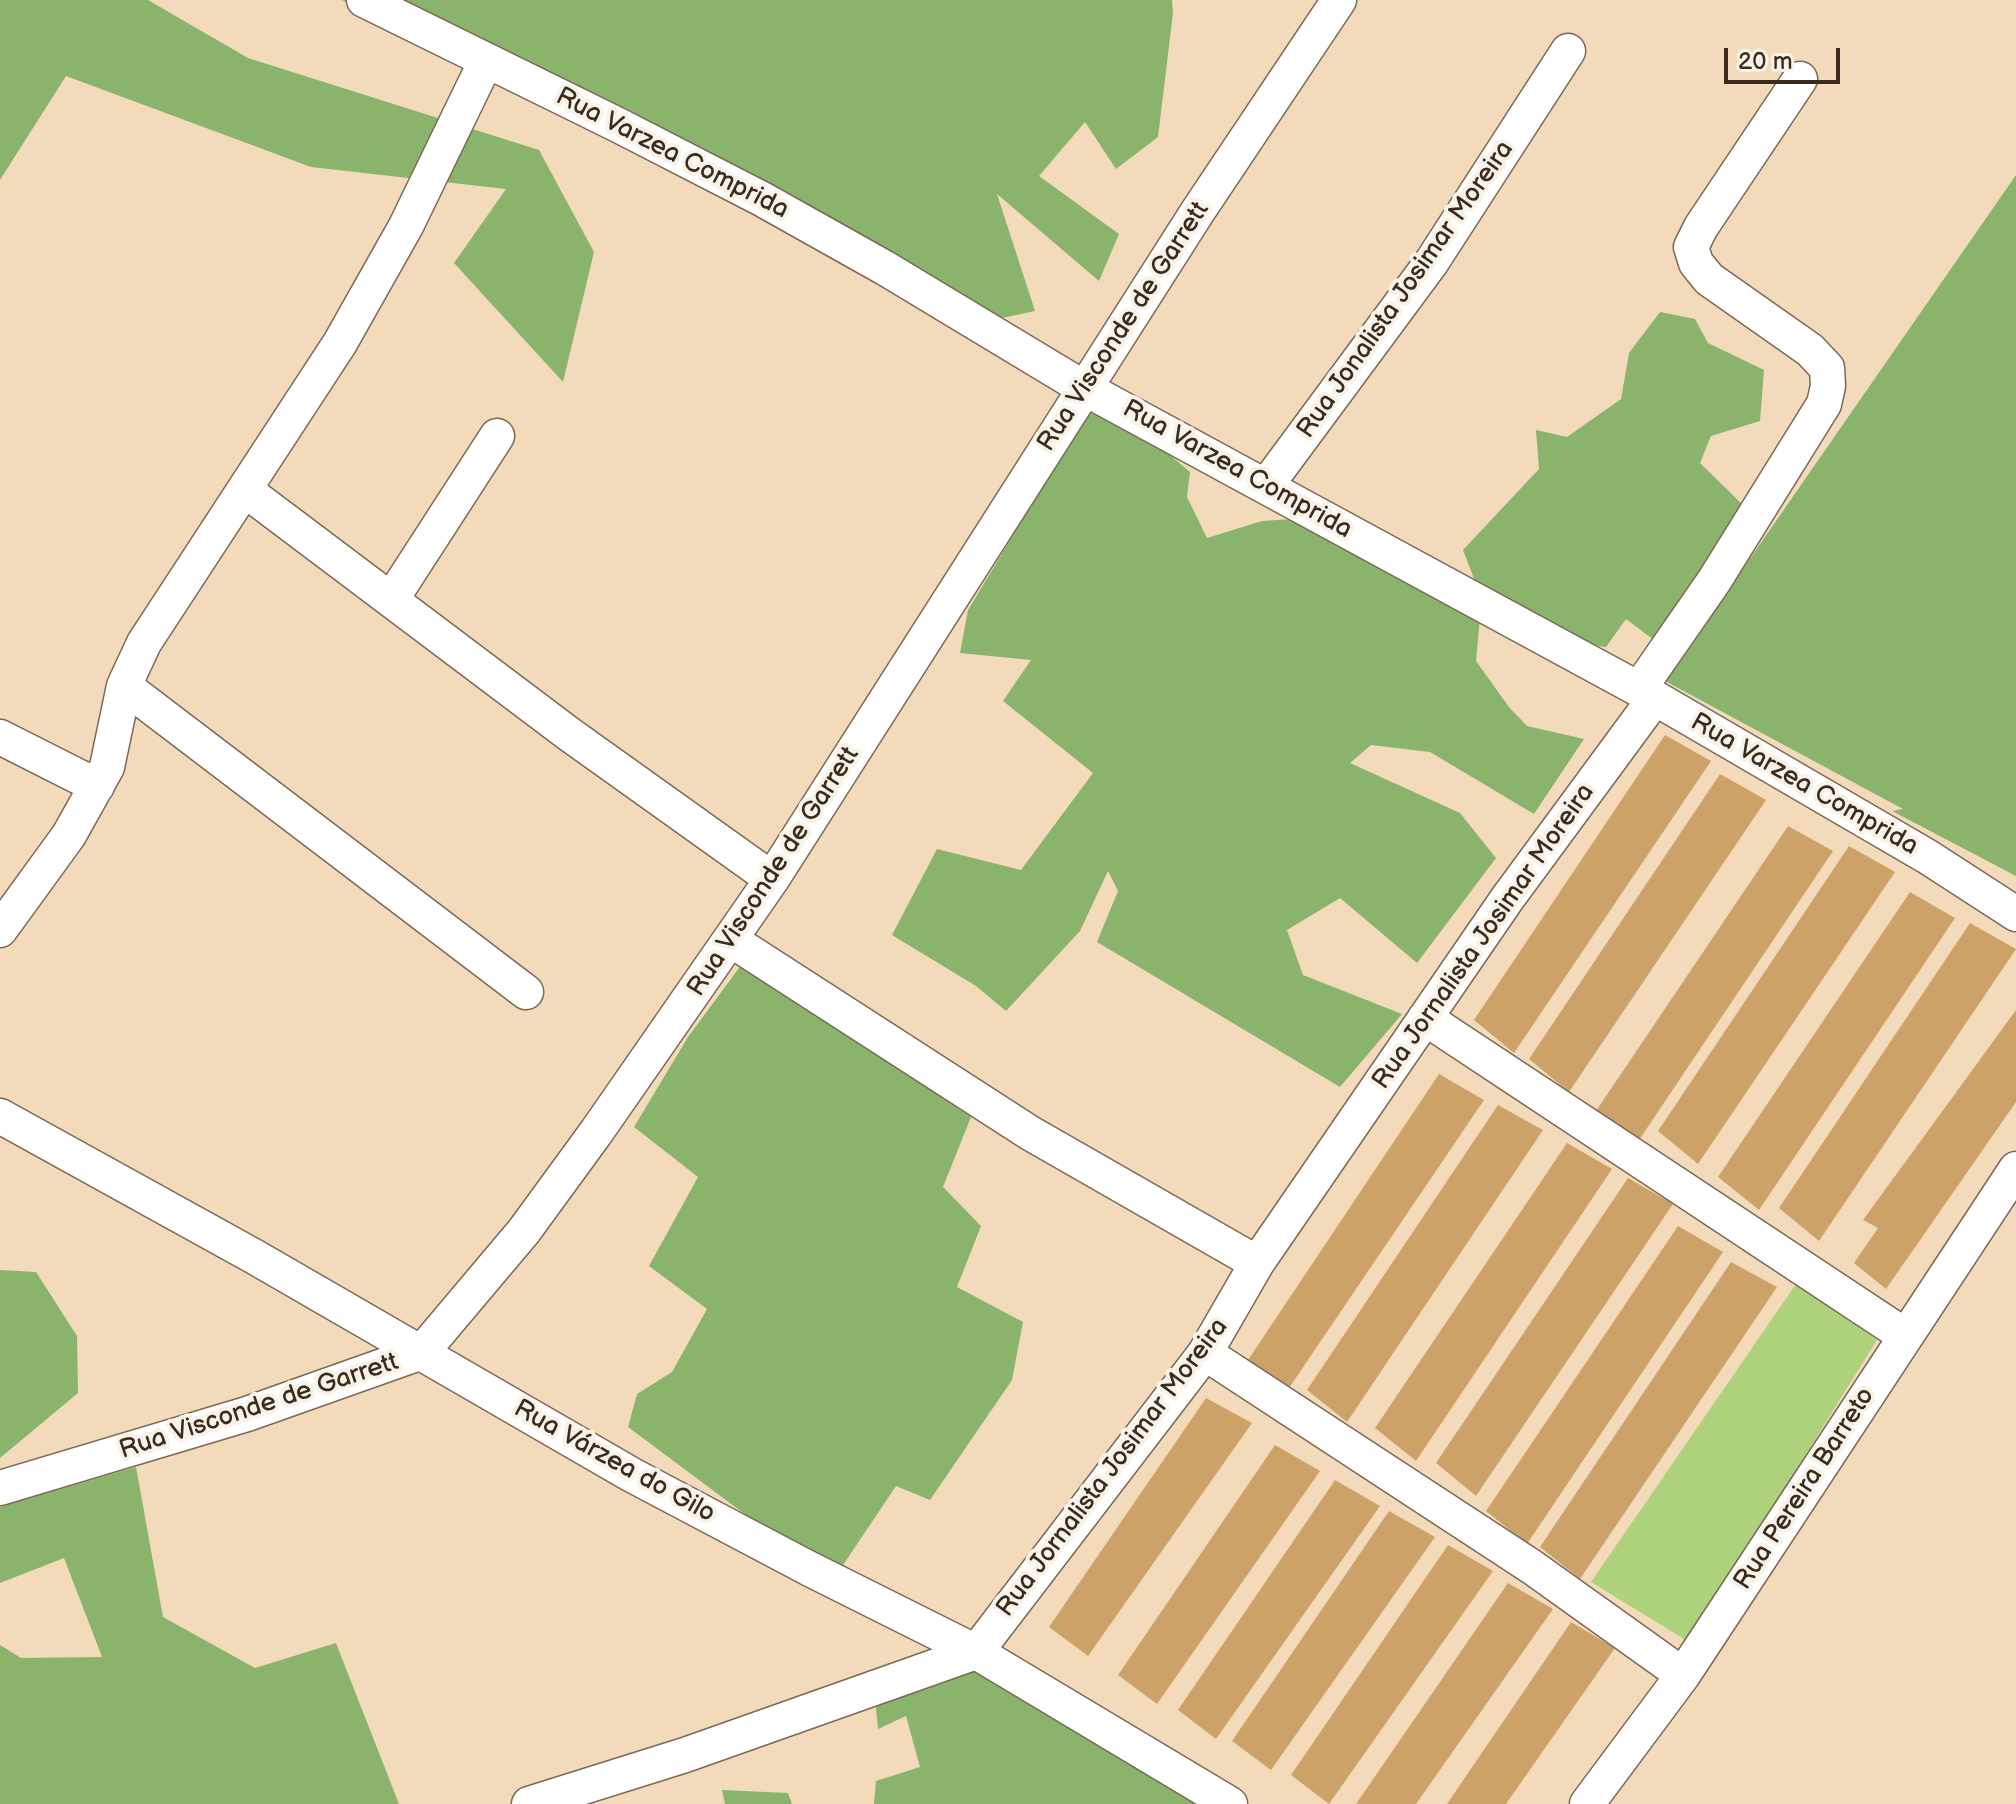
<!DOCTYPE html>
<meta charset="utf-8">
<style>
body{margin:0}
#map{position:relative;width:2016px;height:1804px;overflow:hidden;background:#f3dabb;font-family:"Balsamiq Sans",sans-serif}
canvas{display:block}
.scale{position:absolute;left:1724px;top:48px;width:116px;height:36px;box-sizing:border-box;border:4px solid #3b2a1e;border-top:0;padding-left:10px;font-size:24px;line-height:28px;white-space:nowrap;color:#3b2a1e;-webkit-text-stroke:6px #f7f3e8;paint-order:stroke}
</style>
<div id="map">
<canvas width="2016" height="1804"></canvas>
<div class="scale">20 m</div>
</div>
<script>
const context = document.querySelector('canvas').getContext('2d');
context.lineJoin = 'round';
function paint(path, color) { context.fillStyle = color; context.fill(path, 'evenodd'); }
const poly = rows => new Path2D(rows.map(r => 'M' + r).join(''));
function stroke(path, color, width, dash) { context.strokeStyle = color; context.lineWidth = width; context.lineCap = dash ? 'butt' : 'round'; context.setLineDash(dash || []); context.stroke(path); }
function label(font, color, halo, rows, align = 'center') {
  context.font = font + ' "Balsamiq Sans",sans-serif'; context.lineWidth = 8; context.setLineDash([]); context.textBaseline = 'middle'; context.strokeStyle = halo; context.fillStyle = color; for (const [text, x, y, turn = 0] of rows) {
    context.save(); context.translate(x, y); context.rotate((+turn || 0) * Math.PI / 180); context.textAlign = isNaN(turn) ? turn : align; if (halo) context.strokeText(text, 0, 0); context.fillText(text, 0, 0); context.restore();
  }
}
paint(poly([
 [1796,1284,1877,1340,1689,1642,1591,1582]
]), '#aed27c');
paint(poly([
 [0,0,148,0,248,58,539,150,594,252,563,382,454,263,506,189,311,167,66,76,0,180],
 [342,0,1172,0,1173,13,1158,137,1116,169,1085,122,1039,176,1119,234,1099,281,997,194,1035,311,1002,318],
 [2016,175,2016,876,1892,811,1903,809,1665,681],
 [1660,312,1695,319,1708,343,1764,370,1760,421,1711,436,1700,463,1745,507,1658,643,1626,619,1606,647,1548,639,1484,605,1463,550,1539,469,1536,430,1567,437,1621,399,1629,353],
 [1098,394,1190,472,1187,497,1207,538,1262,521,1294,519,1480,618,1476,661,1509,707,1527,726,1584,739,1534,814,1430,752,1371,745,1350,763,1460,813,1496,858,1417,963,1340,898,1287,930,1303,975,1402,1014,1340,1087,1097,942,1118,891,1108,871,1080,931,1006,1011,976,986,892,935,937,849,1021,870,1093,773,1003,701,1031,660,960,653,968,610],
 [742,964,971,1117,943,1187,981,1226,957,1287,1023,1322,1012,1380,930,1500,896,1486,833,1580,628,1427,637,1394,672,1372,707,1309,649,1266,698,1177,634,1127,688,1037],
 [0,1270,36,1272,77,1336,78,1393,0,1458],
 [136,1467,163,1617,255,1668,336,1643,399,1804,0,1804,0,1645,21,1658,102,1657,64,1558,0,1583,0,1507],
 [972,1669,1199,1804,874,1804,876,1781,920,1767,906,1716,878,1729,874,1688],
 [722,1790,788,1793,792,1804,725,1804]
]), '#8ab46c');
paint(poly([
 [1665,735,1711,761,1514,1053,1474,1020],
 [1720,774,1766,800,1569,1092,1529,1059],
 [1788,826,1833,851,1637,1143,1596,1111],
 [1849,846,1895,872,1698,1164,1658,1131],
 [1910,892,1955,918,1759,1210,1718,1177],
 [1970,923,2016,949,1819,1241,1779,1208],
 [2016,1010,2016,1102,1886,1289,1854,1263,1878,1228,1863,1220],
 [1439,1074,1484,1100,1289,1388,1248,1360],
 [1498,1105,1543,1130,1347,1422,1307,1390],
 [1567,1143,1612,1169,1416,1461,1375,1428],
 [1628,1178,1673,1204,1476,1496,1436,1463],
 [1678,1226,1723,1252,1527,1544,1486,1511],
 [1731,1262,1777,1287,1580,1579,1540,1547],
 [1206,1398,1252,1423,1088,1656,1049,1627],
 [1275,1445,1320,1471,1157,1704,1118,1675],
 [1335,1480,1380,1506,1216,1739,1178,1710],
 [1389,1511,1435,1537,1271,1770,1232,1741],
 [1448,1545,1493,1571,1329,1804,1291,1775],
 [1508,1583,1553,1609,1416,1804,1356,1804],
 [1571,1622,1615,1648,1506,1804,1447,1804]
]), '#cda269');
const street = poly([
 [364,0,618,125,762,199,885,268,1084,388,1655,698,1928,857,2016,914],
 [1266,486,1431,263,1568,51],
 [245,490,569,734,772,879],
 [391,600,497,436],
 [124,686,526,992],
 [1639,689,1714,581,1824,404,1828,386,1827,368,1810,350,1709,279,1696,263,1691,247,1701,227,1800,79],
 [0,737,97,786],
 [0,930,69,835,107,767,124,686,144,643,340,343,406,226,486,61],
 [731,940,1030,1133,1257,1263],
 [1425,1018,1904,1335],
 [0,1116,255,1257,632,1475,808,1568,976,1652,1230,1804],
 [1205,1353,1532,1567,1683,1675],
 [0,1488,247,1414,422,1352,524,1231,597,1131,772,879,1198,211,1339,0],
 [529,1804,685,1755,976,1652,1205,1353,1257,1263,1507,899,1655,698],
 [1587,1804,1683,1675,2016,1169]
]);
stroke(street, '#7b6855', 37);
stroke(street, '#fff', 34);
label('26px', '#3b2a1e', '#f7f3e8', [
 ["Rua Varzea Comprida",672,154,27],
 ["Rua Jonalista Josimar Moreira",1406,290,-55],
 ["Rua Visconde de Garrett",1124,327,-57],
 ["Rua Varzea Comprida",1237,470,29],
 ["Rua Varzea Comprida",1804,785,30],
 ["Rua Visconde de Garrett",774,872,-57],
 ["Rua Jornalista Josimar Moreira",1484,937,-55],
 ["Rua Visconde de Garrett",259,1407,-18],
 ["Rua Várzea do Gilo",614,1462,29],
 ["Rua Jornalista Josimar Moreira",1113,1468,-53],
 ["Rua Pereira Barreto",1805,1489,-57]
]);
</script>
